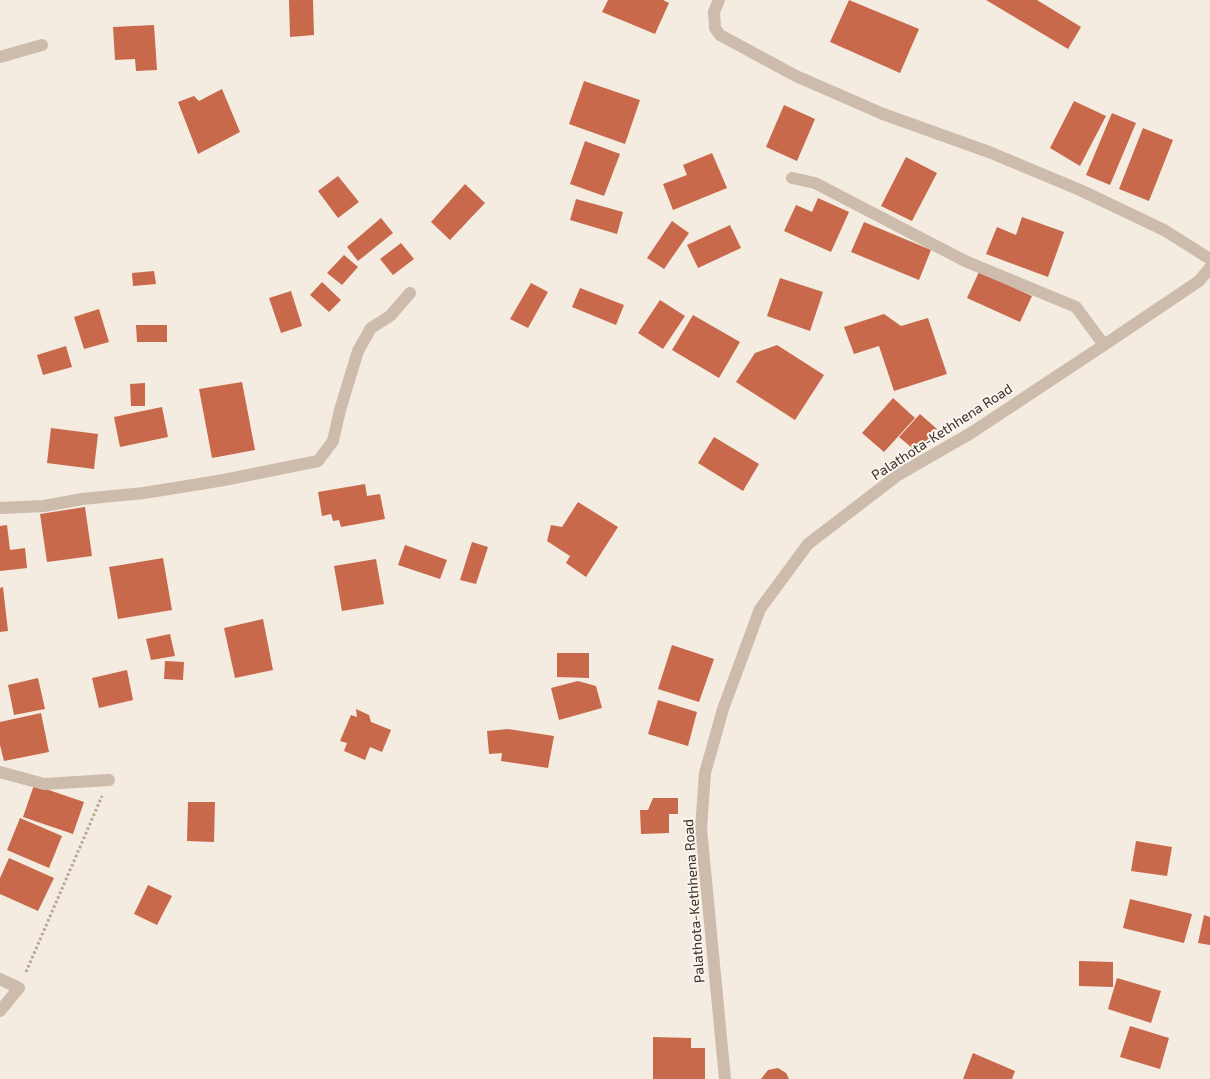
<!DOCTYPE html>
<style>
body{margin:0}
canvas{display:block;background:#f4ebe1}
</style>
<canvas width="1210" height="1079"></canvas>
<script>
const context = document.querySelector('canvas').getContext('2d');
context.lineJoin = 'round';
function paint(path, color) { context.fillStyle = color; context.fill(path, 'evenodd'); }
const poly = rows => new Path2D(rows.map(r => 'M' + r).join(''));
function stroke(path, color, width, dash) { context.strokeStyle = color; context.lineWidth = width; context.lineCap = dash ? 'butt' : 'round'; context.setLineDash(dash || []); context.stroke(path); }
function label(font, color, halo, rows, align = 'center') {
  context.font = font + ' "Exo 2",sans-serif'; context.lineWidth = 4; context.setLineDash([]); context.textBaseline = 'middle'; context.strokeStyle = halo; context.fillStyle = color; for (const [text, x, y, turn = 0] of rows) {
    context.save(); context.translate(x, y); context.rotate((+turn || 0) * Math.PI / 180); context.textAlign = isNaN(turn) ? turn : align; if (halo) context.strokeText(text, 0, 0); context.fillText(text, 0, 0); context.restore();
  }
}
paint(poly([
 [289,0,313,0,314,35,290,37],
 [608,0,663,0,669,3,655,34,602,12],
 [849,0,919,29,900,73,830,42],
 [986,0,1037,0,1081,27,1068,49],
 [154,25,157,70,136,71,135,59,115,60,113,27],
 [584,81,640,100,625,144,569,124],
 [222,89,240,132,198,154,178,102,194,96,199,101],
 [1074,101,1106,116,1080,166,1050,148],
 [784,105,815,119,797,161,766,147],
 [1112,113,1136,123,1110,185,1086,175],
 [1143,128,1173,140,1149,201,1119,189],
 [585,141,620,154,604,196,570,184],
 [712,153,727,188,673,210,663,184,687,175,683,165],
 [906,157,937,173,912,221,881,206],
 [338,176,359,202,338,218,318,191],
 [465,184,485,203,450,240,431,222],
 [818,198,849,212,831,252,784,231,796,205,812,212],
 [576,199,623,212,617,234,570,220],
 [1022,217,1064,232,1048,277,986,254,997,227,1016,235],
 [381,218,393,233,358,261,347,247],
 [672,221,689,233,664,269,647,258],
 [864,222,931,250,919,280,851,252],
 [730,225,741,248,698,268,687,245],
 [401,243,414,259,393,275,380,259],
 [344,255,358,267,342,285,327,273],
 [154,271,156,284,133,286,132,273],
 [979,272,1032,296,1020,322,967,298],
 [780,278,823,292,810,331,767,316],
 [322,282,341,300,329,312,310,295],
 [531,283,548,292,528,328,510,319],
 [580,288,624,305,616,325,572,307],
 [291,291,302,326,281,333,269,298],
 [660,300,685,316,663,349,638,333],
 [99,309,109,342,84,349,74,317],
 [884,314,901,326,928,318,947,374,894,391,879,346,854,354,844,327],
 [693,315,740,342,719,378,672,350],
 [136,325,167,325,167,342,137,342],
 [777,345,824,375,795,420,736,382,755,353],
 [66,346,72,367,43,375,37,355],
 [242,382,255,450,212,458,199,389],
 [145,383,145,406,131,406,130,384],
 [893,398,915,418,884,452,862,433],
 [162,407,168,437,120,447,114,417],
 [920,414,937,429,917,452,899,437],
 [51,428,98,434,94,469,47,463],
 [714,437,759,464,743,491,698,463],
 [365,484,367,496,380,494,385,519,341,527,339,520,333,521,331,514,322,516,318,492],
 [578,502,618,527,586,577,566,563,570,556,547,541,551,525,562,527],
 [85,507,92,556,47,562,40,514],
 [7,525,10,550,25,548,27,568,0,571,0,526],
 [472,542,488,547,476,584,460,580],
 [405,545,447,560,440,579,398,565],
 [163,558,172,610,118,619,109,567],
 [376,559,384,604,342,611,334,566],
 [3,587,8,631,0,632,0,588],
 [263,619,273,670,235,678,224,628],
 [170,634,175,656,151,660,146,639],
 [672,645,714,659,699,702,658,689],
 [557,653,589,653,589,678,557,677],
 [165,661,184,662,183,680,164,679],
 [127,670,133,700,99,708,92,678],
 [38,678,45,709,14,715,8,685],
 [578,681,596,686,602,708,559,720,551,688],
 [658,700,697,712,688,746,648,734],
 [356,709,369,715,371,722,391,730,382,752,370,747,365,760,344,751,347,743,340,741,351,715,357,717],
 [41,713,49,752,4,761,0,745,0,722],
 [508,729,554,736,548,768,501,761,502,753,489,754,487,731],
 [34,785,84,802,73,834,23,817],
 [653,798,678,798,678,814,669,814,669,833,641,834,640,810,648,810],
 [188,802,215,802,214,842,187,841],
 [20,818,62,836,49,868,7,850],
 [1136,841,1172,847,1167,876,1131,871],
 [9,858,54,878,38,911,0,894,0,878],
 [148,885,172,896,157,925,134,914],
 [1130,899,1192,914,1184,943,1123,928],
 [1204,915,1210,917,1210,945,1198,943],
 [1079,961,1113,962,1113,987,1079,986],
 [1117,978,1161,991,1151,1023,1108,1009],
 [1130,1026,1169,1038,1160,1069,1120,1057],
 [653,1037,691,1038,691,1048,705,1048,705,1079,653,1079],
 [973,1053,1015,1071,1012,1079,963,1079],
 [778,1068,786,1073,789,1079,761,1079,768,1070]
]), '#c8694b');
stroke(poly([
 [26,972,102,796]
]), '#b9a596', 3, [2.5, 2.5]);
stroke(poly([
 [719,0,714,12,715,28,720,35,796,76,883,114,989,152,1080,190,1164,230,1210,259],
 [0,57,42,45],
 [792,178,815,183,965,261,1076,307,1104,345],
 [0,508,44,506,82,499,144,493,224,480,318,461,333,441,340,410,358,351,371,328,390,316,410,293],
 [0,772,44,784,109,780],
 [0,979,19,988,0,1011],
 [725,1079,701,829,705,773,723,709,760,609,808,544,898,475,971,433,1104,345,1199,281,1210,268]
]), '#cdbbac', 12);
label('14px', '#3b302b', '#fbf5ee', [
 ["Palathota-Kethhena Road",942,432,-33],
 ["Palathota-Kethhena Road",694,901,-94]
]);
</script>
